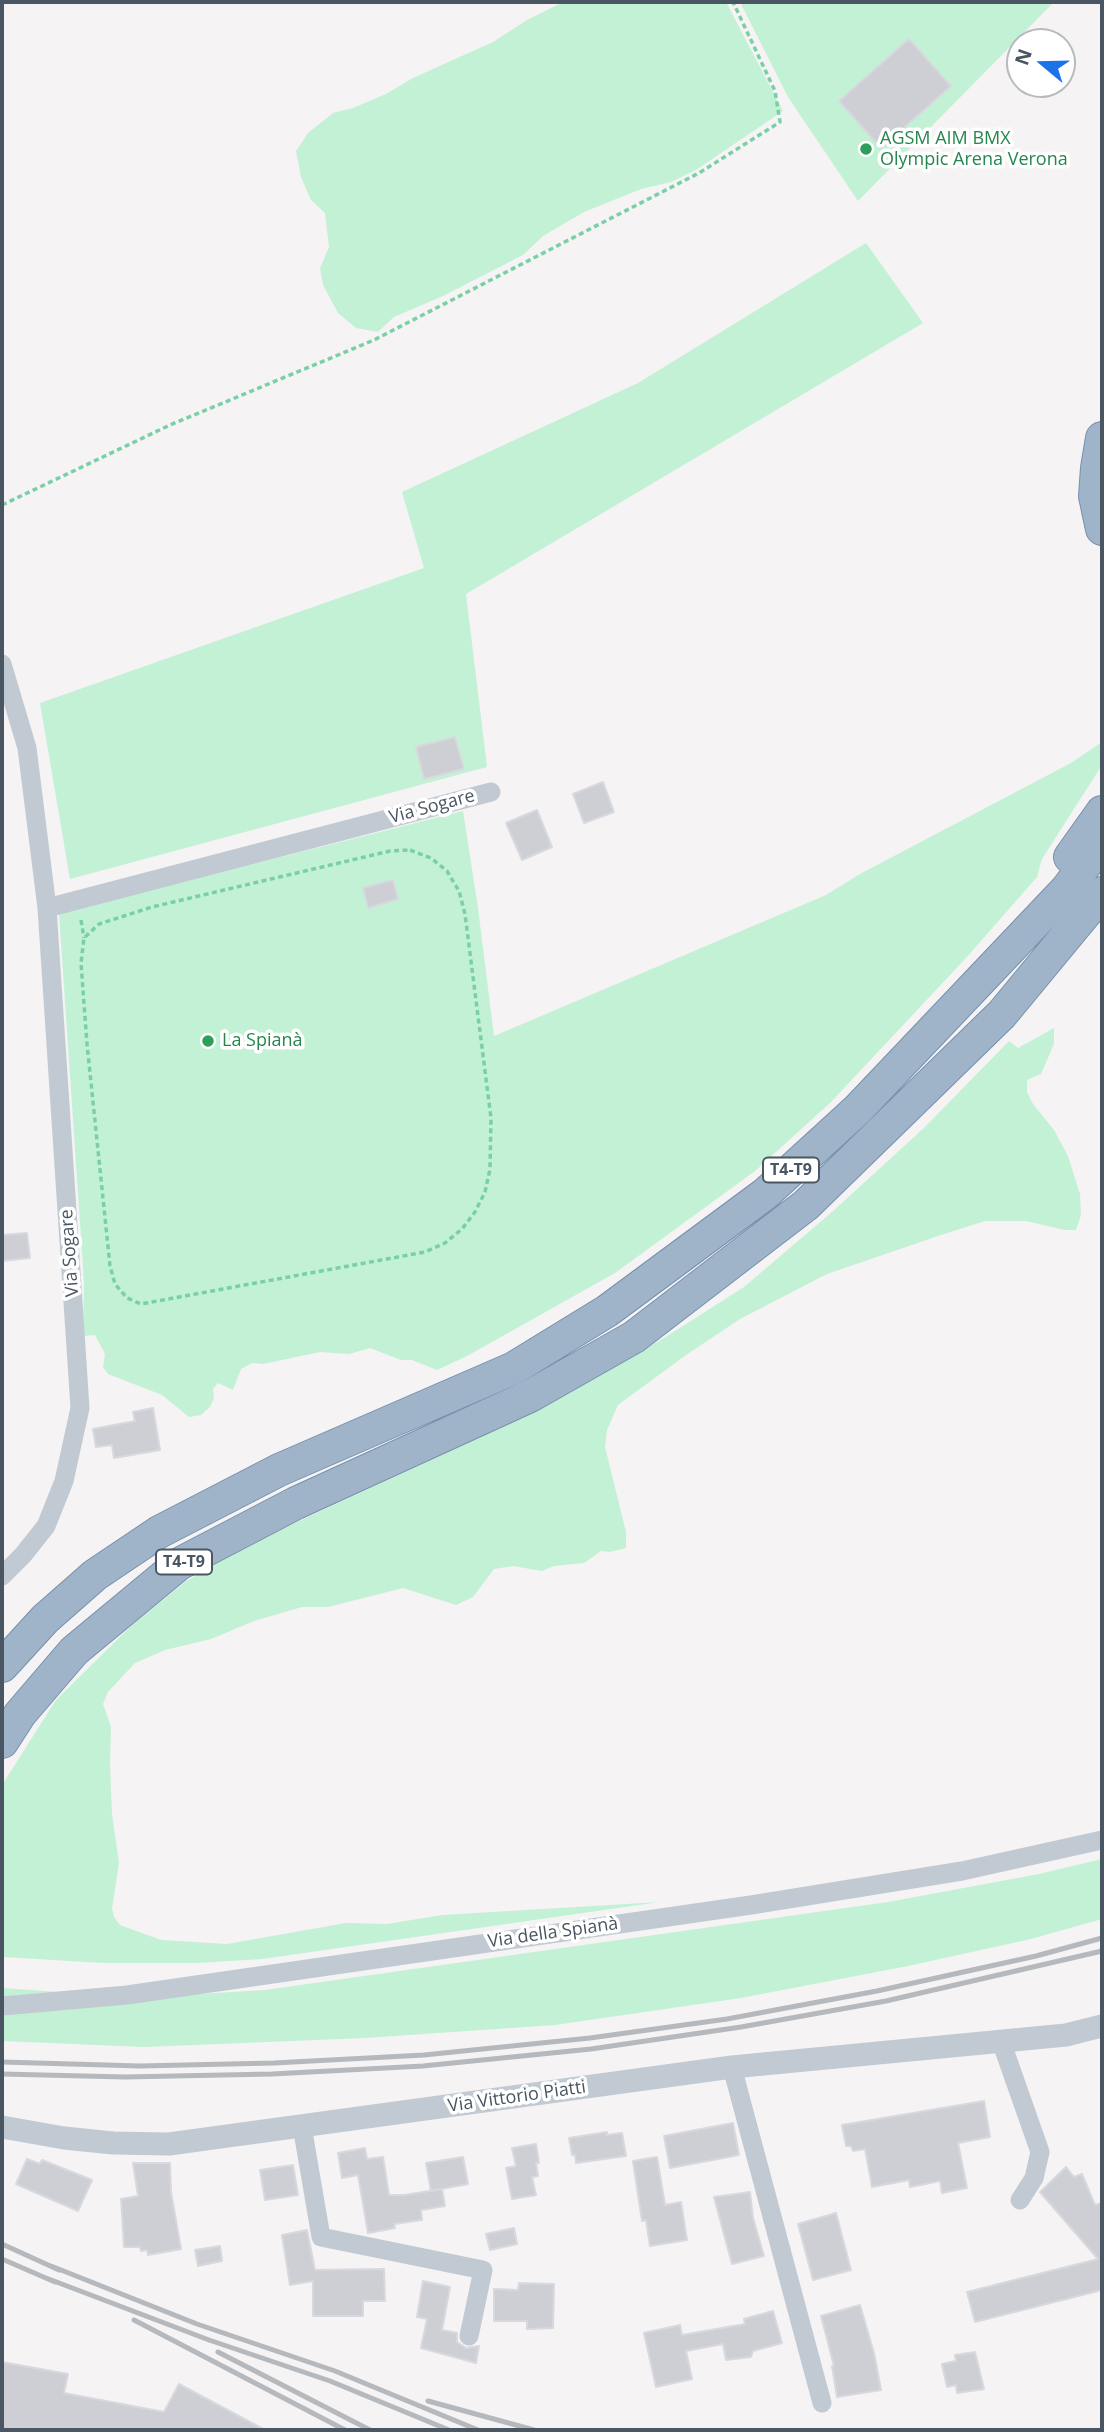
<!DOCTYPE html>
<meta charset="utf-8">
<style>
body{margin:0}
#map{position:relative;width:1104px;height:2432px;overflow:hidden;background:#f5f3f3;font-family:"Open Sans",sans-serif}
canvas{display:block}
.frame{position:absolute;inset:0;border:4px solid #4a5661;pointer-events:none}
.north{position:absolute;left:1006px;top:28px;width:70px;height:70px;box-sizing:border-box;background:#fff;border:2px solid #b7bbc0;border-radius:50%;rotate:289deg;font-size:19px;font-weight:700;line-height:28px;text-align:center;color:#4a5661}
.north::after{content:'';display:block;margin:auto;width:24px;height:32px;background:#1a73e8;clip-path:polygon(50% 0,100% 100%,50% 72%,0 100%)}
</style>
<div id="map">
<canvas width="1104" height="2432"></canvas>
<div class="frame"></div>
<div class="north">N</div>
</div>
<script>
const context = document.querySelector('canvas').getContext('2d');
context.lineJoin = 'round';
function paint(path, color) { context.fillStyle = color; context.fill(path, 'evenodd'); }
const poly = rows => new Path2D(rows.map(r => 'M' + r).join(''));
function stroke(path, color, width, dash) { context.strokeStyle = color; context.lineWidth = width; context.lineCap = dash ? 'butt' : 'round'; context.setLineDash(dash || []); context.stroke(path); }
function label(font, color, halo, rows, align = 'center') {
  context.font = font + ' "Open Sans",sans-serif'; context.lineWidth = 7; context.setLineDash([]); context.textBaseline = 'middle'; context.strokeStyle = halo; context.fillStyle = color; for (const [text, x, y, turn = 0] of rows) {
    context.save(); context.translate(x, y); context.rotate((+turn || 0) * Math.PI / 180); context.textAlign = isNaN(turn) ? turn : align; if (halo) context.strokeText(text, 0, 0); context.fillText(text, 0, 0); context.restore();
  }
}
paint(poly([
 [563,2,726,2,783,111,696,170,671,182,641,189,584,212,543,236,523,255,443,296,394,317,378,332,356,328,338,313,323,285,320,268,329,247,325,213,311,200,301,177,296,151,308,133,333,113,353,108,386,94,413,78,493,42,527,20],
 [740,2,1054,2,858,201,788,97],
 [866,243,923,323,466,594,487,767,70,879,40,703,424,568,402,492,638,383],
 [1102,742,1102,765,1042,859,1037,877,966,958,830,1103,755,1171,615,1273,467,1356,437,1370,412,1360,401,1360,370,1348,349,1354,320,1352,263,1364,252,1363,241,1369,233,1390,218,1383,213,1389,214,1398,210,1407,201,1415,189,1417,162,1395,108,1374,103,1367,105,1354,95,1335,83,1336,84,1282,59,913,463,811,478,908,494,1036,826,895,860,874,1071,763],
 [1054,1028,1054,1044,1041,1074,1027,1080,1027,1092,1033,1104,1054,1130,1068,1156,1080,1194,1081,1215,1076,1230,1065,1230,1026,1221,985,1221,944,1234,827,1274,740,1319,686,1355,618,1405,607,1430,605,1447,626,1532,626,1548,610,1552,601,1551,584,1563,554,1566,542,1571,513,1566,494,1569,473,1597,456,1605,403,1588,328,1607,302,1607,254,1621,211,1639,165,1650,135,1663,108,1692,103,1704,111,1727,110,1764,112,1814,119,1863,112,1908,114,1917,120,1925,161,1940,227,1944,346,1923,387,1924,442,1915,660,1902,262,1959,197,1963,104,1963,2,1957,2,1785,56,1700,132,1625,185,1582,239,1549,532,1413,664,1338,744,1287,832,1212,924,1128,1009,1041,1018,1048],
 [1102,1859,1102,1919,1031,1939,908,1966,741,1998,555,2025,365,2038,144,2047,2,2041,2,1988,103,1995,198,1994,265,1990,888,1902,1039,1874]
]), '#c3f1d5');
const building = poly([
 [909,39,951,86,881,148,839,101,909,39],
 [455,737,464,769,424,779,416,747,455,737],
 [603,782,614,812,584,823,573,794,603,782],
 [537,810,552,847,522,860,506,823,537,810],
 [393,880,398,899,368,908,363,888,393,880],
 [27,1233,30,1258,2,1261,2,1235,27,1233],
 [153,1408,160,1450,114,1458,112,1445,96,1447,93,1429,135,1421,133,1412,153,1408],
 [984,2101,990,2137,958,2143,967,2188,942,2193,940,2181,910,2187,909,2180,872,2187,865,2149,853,2151,851,2146,846,2146,842,2125,984,2101],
 [733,2123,739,2155,670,2168,664,2136,733,2123],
 [607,2132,607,2135,622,2133,626,2156,576,2163,575,2155,572,2155,569,2138,607,2132],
 [536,2144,539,2163,536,2163,538,2176,532,2177,536,2195,512,2199,506,2168,516,2166,512,2148,536,2144],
 [365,2148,367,2159,383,2157,389,2195,404,2195,442,2189,445,2206,421,2210,422,2220,394,2224,395,2228,368,2233,358,2175,342,2178,338,2153,365,2148],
 [463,2157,468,2184,431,2191,426,2163,463,2157],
 [657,2157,665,2205,681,2202,687,2240,650,2246,646,2220,642,2221,633,2161,657,2157],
 [27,2159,40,2164,42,2160,92,2180,78,2211,16,2184,27,2159],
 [133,2163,170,2163,171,2192,181,2249,148,2255,147,2250,141,2251,140,2247,124,2247,121,2199,138,2196,133,2163],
 [293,2165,298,2195,265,2200,260,2170,293,2165],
 [1066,2167,1074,2177,1082,2174,1095,2205,1102,2203,1102,2290,975,2322,967,2292,1098,2259,1040,2192,1066,2167],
 [750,2192,753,2218,764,2256,732,2264,714,2197,750,2192],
 [836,2213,851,2270,813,2280,798,2224,836,2213],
 [514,2228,517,2244,490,2250,486,2234,514,2228],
 [307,2230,315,2270,384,2269,385,2301,363,2301,363,2316,313,2316,313,2281,290,2285,282,2235,307,2230],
 [220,2246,222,2261,198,2266,195,2250,220,2246],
 [423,2281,450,2287,442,2330,457,2333,457,2342,466,2348,479,2346,476,2363,421,2348,427,2319,417,2317,423,2281],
 [519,2283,554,2284,553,2328,527,2329,527,2321,494,2321,494,2289,518,2290,519,2283],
 [860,2305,874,2353,881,2390,837,2397,832,2366,834,2366,821,2316,860,2305],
 [773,2311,782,2343,753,2351,751,2357,726,2360,723,2344,686,2351,692,2379,656,2387,644,2333,680,2325,682,2335,745,2324,744,2319,773,2311],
 [975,2352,984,2389,957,2393,956,2385,947,2387,942,2364,956,2361,955,2355,975,2352],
 [2,2362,68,2374,64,2393,164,2412,179,2384,265,2430,2,2430,2,2362]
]);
paint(building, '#cdcfd5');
stroke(building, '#d7d9de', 2);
const trunk = poly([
 [1102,438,1097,468,1095,496,1102,529],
 [1070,857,1102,812],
 [2,1666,45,1619,95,1575,159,1532,279,1470,514,1368,607,1311,765,1194,858,1109,1066,890,1102,843],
 [2,1742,20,1714,74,1651,179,1564,296,1503,530,1396,634,1337,806,1205,1002,1014,1102,893]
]);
stroke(trunk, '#7690ad', 34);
stroke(poly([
 [2,505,170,425,374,340,699,173,780,122,775,91,733,2],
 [410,850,431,858,447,871,459,891,465,914,491,1118,490,1169,485,1192,475,1212,462,1229,445,1243,425,1252,141,1304,127,1298,115,1284,110,1266,87,1044,81,963,84,938,99,924,152,907,390,851,410,850],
 [81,920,84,938]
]), '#7ad0a6', 3.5, [5, 3.5]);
stroke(poly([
 [2,664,27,748,47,908,80,1408,64,1481,46,1526,23,1555,2,1576],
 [47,908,491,792],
 [2,2006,127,1995,751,1905,962,1871,1102,1840],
 [1001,2041,1040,2152,1034,2178,1020,2200],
 [732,2067,822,2403],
 [302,2126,321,2237,483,2270,469,2336]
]), '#c1cad2', 19);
stroke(poly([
 [2,2127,64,2138,113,2143,169,2144,732,2067,1066,2035,1102,2026]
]), '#c1cad2', 23);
stroke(trunk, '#9fb4c9', 32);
stroke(poly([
 [2,2062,140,2066,274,2063,424,2055,590,2038,727,2019,877,1991,1036,1956,1102,1938],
 [2,2074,125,2077,272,2074,423,2066,591,2049,741,2027,886,2001,1102,1951],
 [2,2244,59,2270],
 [2,2259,55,2282],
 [51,2266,197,2324,335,2371,478,2430],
 [46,2278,209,2340,330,2381,449,2430],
 [134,2320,345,2430],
 [218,2352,370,2430],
 [428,2401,534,2430]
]), '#b5b8bd', 5);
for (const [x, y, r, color] of [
 [866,149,7,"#2e9e5b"],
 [208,1041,7,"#2e9e5b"]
]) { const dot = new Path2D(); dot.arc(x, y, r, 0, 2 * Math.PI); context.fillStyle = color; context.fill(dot); stroke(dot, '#fff', 2.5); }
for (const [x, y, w] of [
 [791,1170,56],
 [184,1562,56]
]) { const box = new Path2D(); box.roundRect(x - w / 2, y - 12.5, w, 25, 5); context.fillStyle = '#fff'; context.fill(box); stroke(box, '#4a5661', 2); }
label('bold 16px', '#4a5661', null, [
 ["T4-T9",791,1170],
 ["T4-T9",184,1562]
]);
label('18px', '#27864d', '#fff', [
 ["AGSM AIM BMX",880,139],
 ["Olympic Arena Verona",880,160],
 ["La Spianà",222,1041]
], 'left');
label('18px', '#4a5661', '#fff', [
 ["Via Sogare",432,807,-15],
 ["Via Sogare",70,1253,-94],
 ["Via della Spianà",553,1933,-8],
 ["Via Vittorio Piatti",517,2097,-8]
]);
</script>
